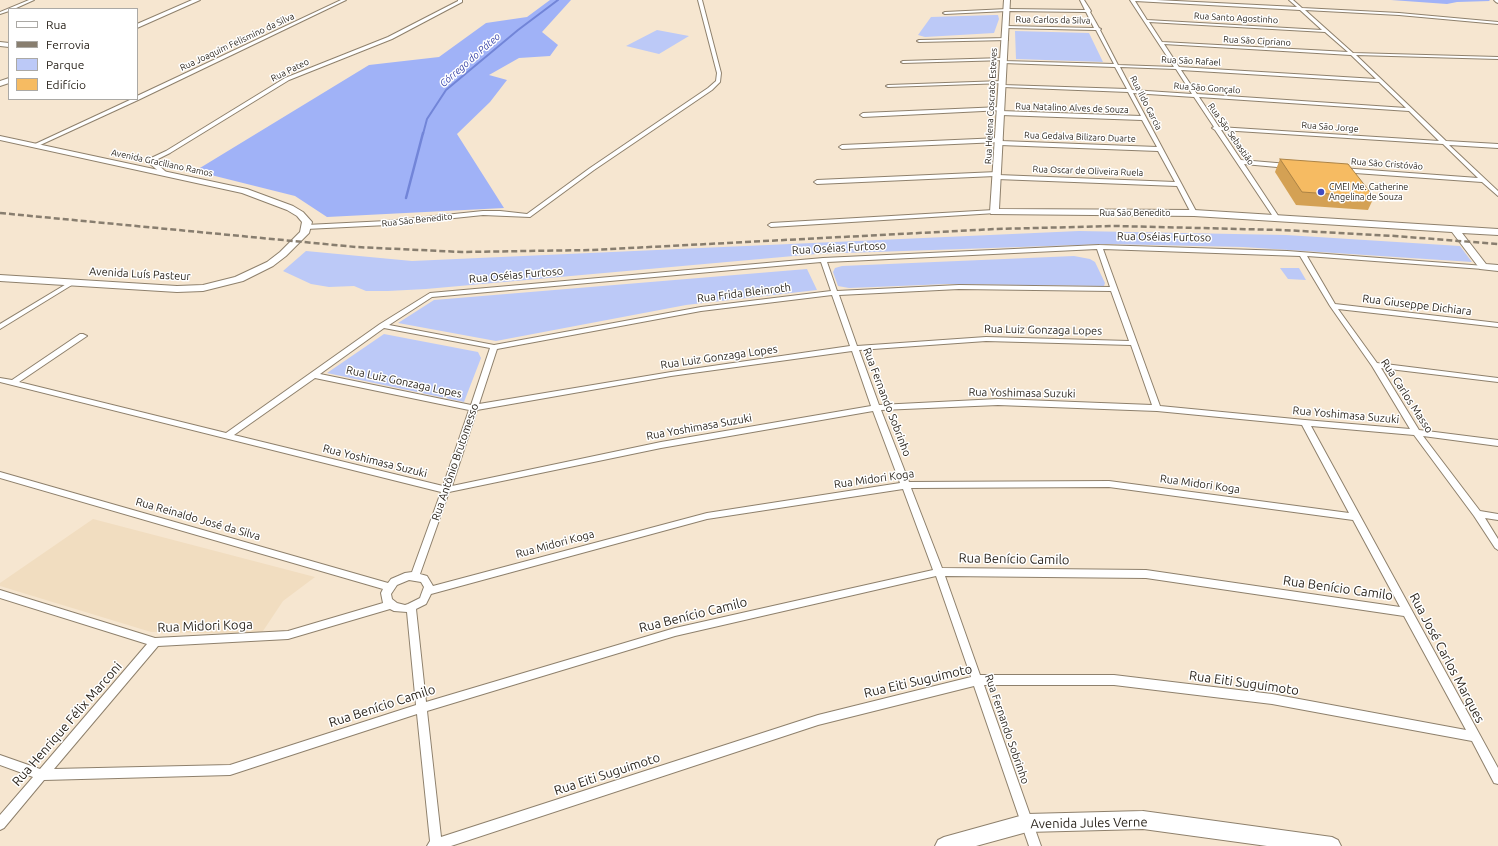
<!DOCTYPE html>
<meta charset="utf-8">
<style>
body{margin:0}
#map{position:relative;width:1498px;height:846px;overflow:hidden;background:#f6e6d0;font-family:Ubuntu,sans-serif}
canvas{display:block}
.legend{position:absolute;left:8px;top:8px;width:130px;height:92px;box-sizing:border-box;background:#fff;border:1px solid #aba9a5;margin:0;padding:5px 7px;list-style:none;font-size:12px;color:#2d271f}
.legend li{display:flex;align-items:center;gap:8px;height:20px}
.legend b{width:20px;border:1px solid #aba9a5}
</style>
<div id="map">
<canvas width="1498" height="846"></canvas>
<ul class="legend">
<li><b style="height:5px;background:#fff"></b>Rua</li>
<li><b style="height:5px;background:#887e6f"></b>Ferrovia</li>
<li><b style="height:11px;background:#bcc9f7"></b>Parque</li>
<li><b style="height:11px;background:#f6bb62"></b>Edifício</li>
</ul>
</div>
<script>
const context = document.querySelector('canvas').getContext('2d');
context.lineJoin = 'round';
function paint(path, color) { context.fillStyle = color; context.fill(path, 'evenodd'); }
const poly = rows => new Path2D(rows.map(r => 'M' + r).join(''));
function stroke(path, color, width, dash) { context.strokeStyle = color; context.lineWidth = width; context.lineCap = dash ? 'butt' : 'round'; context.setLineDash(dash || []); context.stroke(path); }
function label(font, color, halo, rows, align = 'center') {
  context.font = font + ' Ubuntu,sans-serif'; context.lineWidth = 3; context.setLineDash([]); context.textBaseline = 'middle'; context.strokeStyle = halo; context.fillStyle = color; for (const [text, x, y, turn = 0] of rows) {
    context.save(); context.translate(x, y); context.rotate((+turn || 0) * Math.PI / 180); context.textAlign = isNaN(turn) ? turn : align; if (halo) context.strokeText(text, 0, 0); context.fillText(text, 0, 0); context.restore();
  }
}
paint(poly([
 [93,519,315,577,283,601,261,634,151,632,0,586,0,583]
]), '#f1ddc0');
paint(poly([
 [995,15,998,15,999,19,994,33,925,37,918,35,931,17],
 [657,30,689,36,659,54,626,46],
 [1015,31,1089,33,1103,62,1016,59],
 [1079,231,1286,235,1460,246,1472,262,1243,247,1107,244,816,254,426,289,388,291,366,291,354,286,329,287,311,284,283,271,306,251,412,261],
 [1074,256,1090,259,1095,262,1105,283,1104,286,948,284,849,288,838,286,833,272,835,268,842,266],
 [1280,268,1299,268,1306,280,1288,279],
 [807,269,817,290,686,305,496,341,398,323,434,300],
 [384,334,478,352,481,358,464,402,327,373]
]), '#bcc9f7');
paint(poly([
 [550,0,571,0,542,32,558,45,550,56,519,58,489,75,507,80,490,102,457,134,504,208,327,217,295,196,195,171,369,65,439,57,486,23,527,17],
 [1391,0,1489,0,1490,1,1457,2,1447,4]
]), '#a0b2f7');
stroke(poly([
 [423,134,427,119,446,90,518,30,558,0]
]), '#7285d8', 2);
stroke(poly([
 [406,198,423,133]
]), '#7285d8', 2.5);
const street = poly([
 [29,0,34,0,14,9,9,9,9,11,0,14,0,12,29,0],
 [341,0,346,0,138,100,38,146,33,145,132,99,137,99,137,96,341,0],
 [458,0,462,0,462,2,392,39,289,80,170,153,154,161,166,172,166,174,162,174,149,163,149,159,166,151,285,78,388,37,458,1,458,0],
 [698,0,702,0,721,73,720,82,712,90,594,170,530,217,483,215,387,225,306,229,303,227,306,225,387,221,483,211,500,211,527,214,590,168,708,88,716,81,717,73,698,0],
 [1080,0,1084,0,1091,11,1090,12,1099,28,1101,29,1100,30,1118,65,1174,67,1130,0,1156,0,1297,7,1289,0,1293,0,1302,8,1399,13,1498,22,1498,24,1399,15,1305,10,1353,53,1498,57,1498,59,1356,55,1446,141,1498,144,1498,148,1449,145,1498,191,1498,196,1482,182,1341,172,1338,170,1341,168,1478,178,1443,144,1221,130,1241,160,1288,164,1291,166,1288,168,1244,164,1279,217,1276,219,1274,218,1215,130,1212,128,1214,127,1194,97,1133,93,1197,213,1196,214,1192,214,1191,213,1177,186,997,179,994,177,995,176,817,184,814,182,817,180,997,172,1000,174,998,175,1175,182,1158,151,1000,145,997,143,999,142,842,149,839,147,842,145,1000,138,1003,140,1001,141,1157,147,1142,120,1001,115,998,113,1001,111,1141,116,1128,92,1003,87,1001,86,1003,85,1127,89,1115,67,1003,63,1001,62,1003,61,1114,64,1096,30,1006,28,1004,27,1006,26,1094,28,1086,12,1007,11,945,14,943,13,945,12,1007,9,1085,10,1080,0],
 [1135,1,1300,10,1322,30,1147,20,1135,1],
 [1149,22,1325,32,1348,52,1162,42,1149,22],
 [1164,44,1351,55,1376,79,1179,67,1164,44],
 [1120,67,1176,69,1192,94,1132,90,1120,67],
 [1181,70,1379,82,1406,108,1197,94,1181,70],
 [1199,97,1409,111,1439,141,1219,127,1199,97],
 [1006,38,1008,39,1008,40,919,42,917,41,919,40,1006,38],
 [1004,58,1006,59,1006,60,903,63,901,62,903,61,1004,58],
 [1003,81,1005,81,1005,83,888,87,886,86,888,85,1003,81],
 [1001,107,1003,108,1003,110,863,117,860,115,863,113,1001,107],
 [994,210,996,211,996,213,771,227,768,225,771,223,994,210],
 [1099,245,1287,251,1485,266,1486,267,1483,269,1307,256,1335,304,1498,323,1498,327,1338,309,1377,363,1498,378,1498,382,1381,368,1419,430,1498,440,1498,446,1423,436,1480,511,1498,514,1498,520,1485,518,1498,539,1498,550,1495,548,1474,516,1414,435,1311,426,1498,768,1498,784,1494,783,1472,741,1272,704,1114,685,984,685,1041,846,1029,846,974,686,818,725,451,846,427,846,430,841,417,714,230,775,44,780,4,828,0,830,0,815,33,777,0,765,0,755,40,769,147,644,0,598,0,590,155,638,288,631,383,603,381,593,383,589,0,478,0,472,388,583,391,579,405,573,412,572,441,492,0,382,0,378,12,380,80,334,83,334,87,336,19,382,226,433,380,324,430,293,823,258,1099,245],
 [1097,249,1110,287,959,285,837,291,827,262,1097,249],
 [1103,249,1300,256,1330,306,1372,366,1410,429,1305,420,1160,406,1103,249],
 [821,262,831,291,701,307,494,345,389,325,432,297,821,262],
 [959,289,1111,291,1129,341,986,337,857,346,839,295,959,289],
 [832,295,850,346,671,372,479,404,497,349,701,311,832,295],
 [384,328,490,348,471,405,320,374,384,328],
 [986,341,1131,345,1152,405,998,399,879,405,859,350,986,341],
 [852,351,871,406,661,442,452,486,477,410,671,376,852,351],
 [315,378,469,410,443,486,234,435,315,378],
 [998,405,1157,411,1302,425,1349,513,1109,481,909,482,881,410,998,405],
 [873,411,900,483,707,513,433,586,427,576,420,574,449,492,661,448,873,411],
 [1109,487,1353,520,1400,607,1146,570,942,568,911,488,1109,487],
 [903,489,933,570,675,628,426,702,416,609,426,604,431,594,707,519,903,489],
 [936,576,971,677,818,715,441,837,427,711,675,636,936,576],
 [945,576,1146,578,1404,616,1466,730,1272,694,1114,675,980,675,945,576],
 [409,580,421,582,424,587,421,595,420,598,408,604,405,605,397,603,392,599,391,594,397,585,409,580],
 [390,609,394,611,407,612,416,705,230,765,54,769,158,646,288,639,390,609],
 [73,280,76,282,75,283,0,329,0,324,73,280]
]);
const secondary = poly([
 [192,0,200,0,137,28,137,24,192,0],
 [1004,0,1010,0,999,209,1194,210,1498,229,1498,235,1462,233,1486,264,1498,265,1498,271,1480,269,1452,232,1194,216,991,214,990,212,1004,0],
 [1494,0,1498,0,1498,3,1496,2,1494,0],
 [0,42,9,43,9,47,0,46,0,42],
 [9,78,9,83,0,86,0,81,9,78],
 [0,136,247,189,293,206,303,212,312,222,309,233,286,256,273,266,243,281,203,291,177,292,0,281,0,275,177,286,203,285,235,277,267,262,280,252,300,232,302,222,297,216,287,210,242,193,0,140,0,136],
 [1143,811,1332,837,1338,840,1341,846,1267,846,1143,829,1027,832,976,846,935,846,938,840,944,837,1027,814,1143,811]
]);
stroke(street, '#8e806c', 2);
stroke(secondary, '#8e806c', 2);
paint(street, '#fff');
paint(secondary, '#fff');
stroke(poly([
 [0,213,356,247,462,252,592,250,996,229,1115,226,1282,230,1395,236,1498,244]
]), '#887e6f', 2.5, [6, 3]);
paint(poly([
 [1280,159,1374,197,1368,210,1296,205,1275,172]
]), '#d4a154');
const building = poly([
 [1280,159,1348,164,1374,197,1302,192,1280,159]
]);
paint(building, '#f6bb62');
stroke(building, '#ac8345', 1);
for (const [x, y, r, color] of [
 [1321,192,4,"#404cc0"]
]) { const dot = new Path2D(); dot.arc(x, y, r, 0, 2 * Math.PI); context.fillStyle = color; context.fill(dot); stroke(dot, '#fff', 1.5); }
label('9px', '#2d271f', '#fff', [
 ["Rua Santo Agostinho",1236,18,3],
 ["Rua Carlos da Silva",1053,20,1],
 ["Rua São Cipriano",1257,41,3],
 ["Rua Joaquim Felismino da Silva",237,42,-25],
 ["Rua São Rafael",1191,61,3],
 ["Rua Pateo",290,70,-26],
 ["Rua São Gonçalo",1207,88,4],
 ["Rua Ildo Garcia",1146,103,63],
 ["Rua Helena Coscrato Esteves",991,106,-87],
 ["Rua Natalino Alves de Souza",1072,108,2],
 ["Rua São Jorge",1330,127,4],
 ["Rua São Sebastião",1231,134,55],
 ["Rua Gedalva Bilizaro Duarte",1080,137,2],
 ["Avenida Graciliano Ramos",162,163,12],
 ["Rua São Cristóvão",1387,164,4],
 ["Rua Oscar de Oliveira Ruela",1088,171,2],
 ["Rua São Benedito",1135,213],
 ["Rua São Benedito",417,220,-6]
]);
label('9px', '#2d271f', '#fff', [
 ["CMEI Me. Catherine",1329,187],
 ["Angelina de Souza",1329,197]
], 'left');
label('italic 10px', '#3a46a8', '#fff', [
 ["Córrego do Páteo",470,60,-41]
]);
label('11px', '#2d271f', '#fff', [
 ["Rua Oséias Furtoso",1164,237,1],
 ["Rua Oséias Furtoso",839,248,-3],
 ["Avenida Luís Pasteur",140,274,3],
 ["Rua Oséias Furtoso",516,275,-5],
 ["Rua Frida Bleinroth",744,293,-7],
 ["Rua Giuseppe Dichiara",1417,305,7],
 ["Rua Luiz Gonzaga Lopes",1043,330,1],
 ["Rua Luiz Gonzaga Lopes",719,357,-8],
 ["Rua Luiz Gonzaga Lopes",404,382,12],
 ["Rua Yoshimasa Suzuki",1022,393,1],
 ["Rua Carlos Masso",1407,396,57],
 ["Rua Fernando Sobrinho",887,402,69],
 ["Rua Yoshimasa Suzuki",1346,415,5],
 ["Rua Yoshimasa Suzuki",699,427,-10],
 ["Rua Yoshimasa Suzuki",375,461,14],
 ["Rua Antônio Brutomesso",455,462,-71],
 ["Rua Midori Koga",874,479,-8],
 ["Rua Midori Koga",1200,484,8],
 ["Rua Reinaldo José da Silva",198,519,16],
 ["Rua Midori Koga",555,544,-15],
 ["Rua Fernando Sobrinho",1007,729,71]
]);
label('13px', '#2d271f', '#fff', [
 ["Rua Benício Camilo",1014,559,1],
 ["Rua Benício Camilo",1338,588,8],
 ["Rua Benício Camilo",693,615,-14],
 ["Rua Midori Koga",205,626,-2],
 ["Rua José Carlos Marques",1447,658,62],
 ["Rua Eiti Suguimoto",918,681,-13],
 ["Rua Eiti Suguimoto",1244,683,8],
 ["Rua Benício Camilo",382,706,-18],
 ["Rua Henrique Félix Marconi",67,724,-49],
 ["Rua Eiti Suguimoto",607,774,-18],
 ["Avenida Jules Verne",1089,823,-1]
]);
</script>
